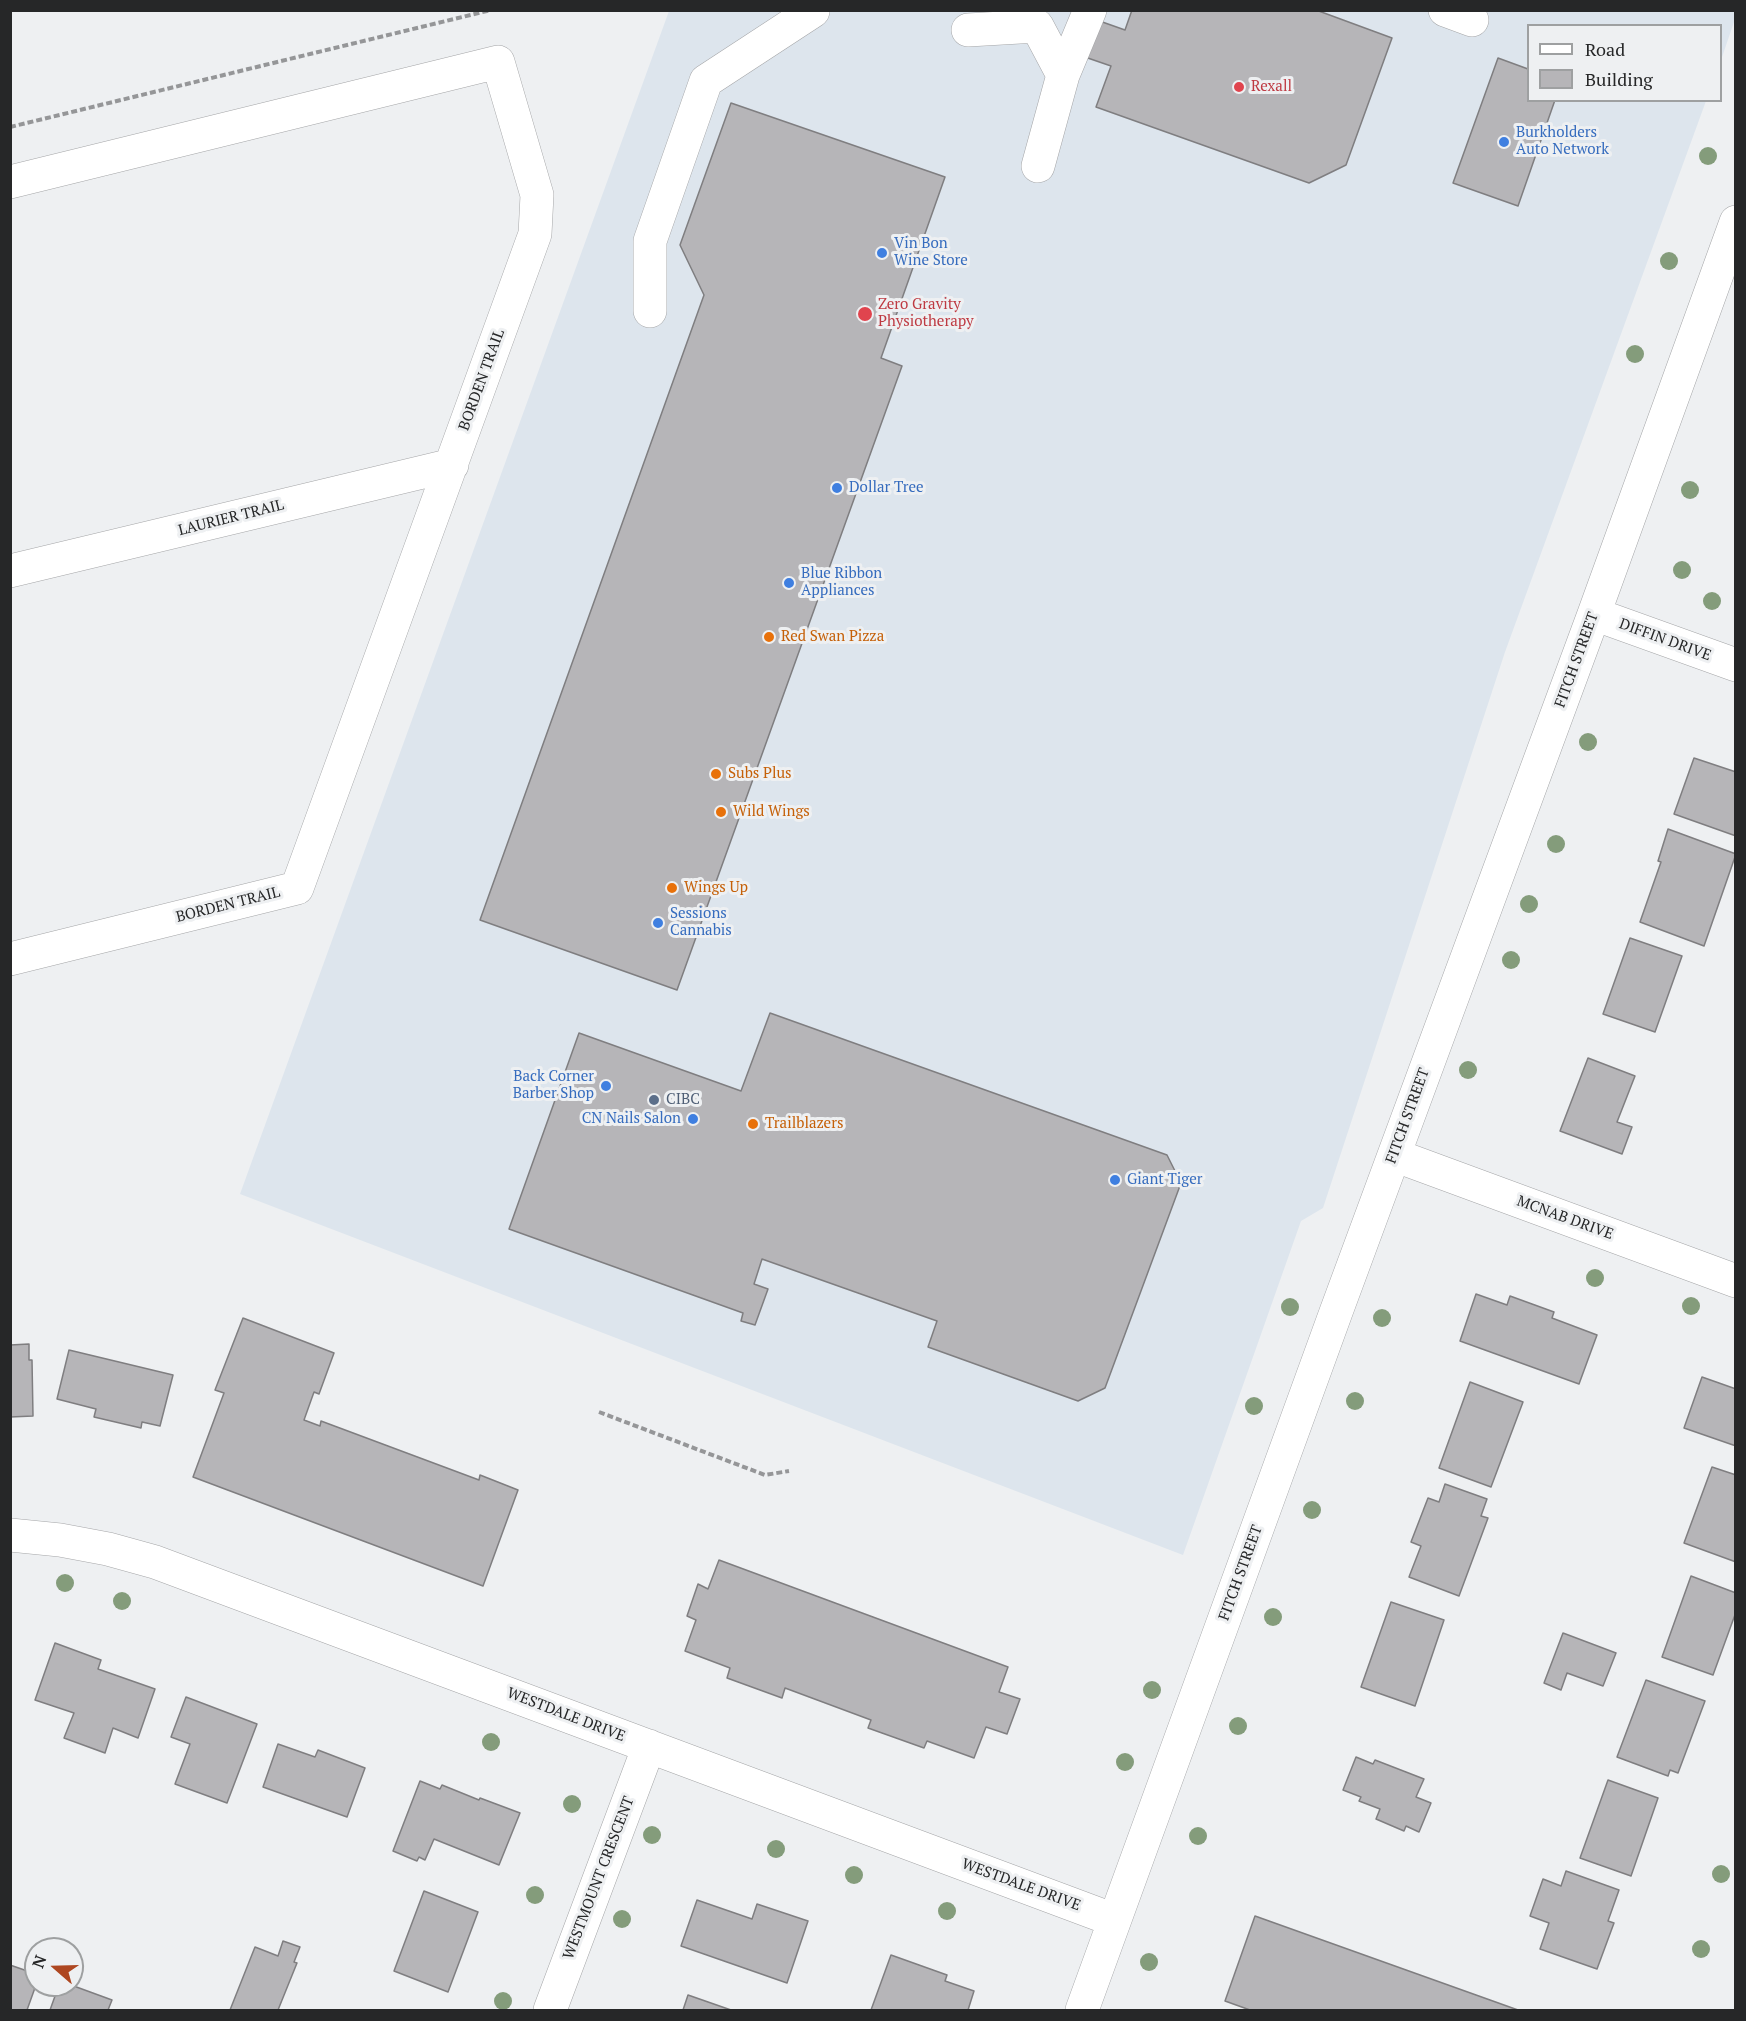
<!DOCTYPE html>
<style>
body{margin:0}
#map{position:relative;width:1746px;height:2021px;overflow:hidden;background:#eef0f2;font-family:"PT Serif",serif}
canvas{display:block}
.frame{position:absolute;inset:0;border:12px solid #262728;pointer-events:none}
.legend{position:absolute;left:1527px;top:24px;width:195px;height:78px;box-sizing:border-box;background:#eef0f2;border:2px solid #9ea0a1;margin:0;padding:8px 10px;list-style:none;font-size:18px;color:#262728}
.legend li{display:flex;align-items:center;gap:12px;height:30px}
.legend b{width:30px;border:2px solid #9ea0a1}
.north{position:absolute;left:24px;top:1937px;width:60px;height:60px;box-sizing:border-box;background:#eef0f2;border:2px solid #9ea0a1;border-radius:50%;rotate:290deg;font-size:16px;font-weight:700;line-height:24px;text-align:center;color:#262728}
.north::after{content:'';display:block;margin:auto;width:21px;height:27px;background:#ae4721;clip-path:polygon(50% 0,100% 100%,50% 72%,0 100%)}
</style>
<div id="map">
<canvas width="1746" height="2021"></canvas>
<div class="frame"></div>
<ul class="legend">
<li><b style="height:8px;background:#fff"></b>Road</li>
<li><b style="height:16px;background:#b6b5b8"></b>Building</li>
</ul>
<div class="north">N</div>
</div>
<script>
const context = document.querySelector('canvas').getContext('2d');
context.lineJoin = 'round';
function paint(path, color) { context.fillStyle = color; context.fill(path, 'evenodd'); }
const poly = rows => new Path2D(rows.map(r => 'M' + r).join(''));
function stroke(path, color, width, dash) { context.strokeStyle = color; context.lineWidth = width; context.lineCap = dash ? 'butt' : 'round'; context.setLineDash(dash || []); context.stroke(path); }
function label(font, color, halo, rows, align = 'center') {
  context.font = font + ' "PT Serif",serif'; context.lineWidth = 6; context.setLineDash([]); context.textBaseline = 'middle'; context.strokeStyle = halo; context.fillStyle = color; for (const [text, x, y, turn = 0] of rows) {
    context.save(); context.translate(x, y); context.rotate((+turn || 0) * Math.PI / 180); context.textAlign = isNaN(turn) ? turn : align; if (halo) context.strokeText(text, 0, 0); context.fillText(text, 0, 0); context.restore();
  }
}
paint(poly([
 [669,11,1735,11,1735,19,1721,60,1720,26,1528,26,1528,100,1706,101,1505,652,1323,1208,1301,1221,1183,1555,240,1194]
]), '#dde5ed');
const building = poly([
 [1132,10,1316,10,1392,38,1346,165,1309,183,1096,107,1111,66,1079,55,1091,18,1125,30,1132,10],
 [1498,58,1528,69,1528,100,1555,100,1518,206,1453,183,1498,58],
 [731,103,945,177,881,358,902,366,677,990,480,920,704,295,680,245,731,103],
 [1694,758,1736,772,1736,836,1674,814,1694,758],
 [1668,829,1736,854,1704,946,1640,922,1661,862,1658,861,1668,829],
 [1630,938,1682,956,1655,1032,1603,1014,1630,938],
 [770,1013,1167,1155,1181,1183,1105,1388,1078,1401,928,1347,937,1321,762,1259,754,1284,768,1289,755,1325,741,1321,743,1313,509,1229,579,1033,741,1091,770,1013],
 [1588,1058,1635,1076,1617,1122,1632,1127,1622,1154,1560,1131,1588,1058],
 [1476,1294,1507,1305,1510,1296,1554,1312,1552,1318,1597,1335,1579,1384,1460,1341,1476,1294],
 [243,1318,334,1353,319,1394,314,1392,304,1420,320,1426,321,1421,479,1480,480,1475,518,1490,483,1586,193,1477,224,1393,215,1390,243,1318],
 [29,1344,29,1360,32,1360,33,1416,10,1417,10,1345,29,1344],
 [69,1350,173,1375,160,1426,142,1422,141,1428,94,1417,96,1409,57,1399,69,1350],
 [1702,1377,1736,1389,1736,1446,1684,1428,1702,1377],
 [1470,1382,1523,1402,1491,1487,1439,1468,1470,1382],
 [1712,1467,1736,1475,1736,1562,1684,1543,1712,1467],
 [1445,1484,1487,1499,1481,1516,1488,1518,1459,1596,1409,1577,1421,1546,1411,1542,1428,1498,1439,1502,1445,1484],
 [719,1560,1008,1667,999,1692,1020,1699,1007,1734,986,1727,974,1758,927,1741,924,1748,868,1728,871,1720,785,1688,782,1698,727,1678,730,1668,685,1651,696,1620,687,1616,698,1584,708,1589,719,1560],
 [1691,1576,1736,1593,1736,1612,1713,1675,1662,1657,1691,1576],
 [1391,1602,1444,1620,1415,1706,1361,1687,1391,1602],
 [1563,1633,1616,1653,1603,1686,1567,1673,1561,1690,1544,1683,1563,1633],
 [55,1643,101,1660,98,1669,155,1689,138,1738,113,1728,105,1753,64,1738,74,1713,35,1700,55,1643],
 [1646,1680,1705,1701,1678,1773,1670,1770,1668,1776,1617,1757,1646,1680],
 [186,1697,257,1724,227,1803,175,1784,190,1744,171,1737,186,1697],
 [278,1744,315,1757,318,1750,365,1768,347,1817,263,1787,278,1744],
 [1356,1757,1373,1764,1375,1760,1424,1779,1416,1797,1431,1803,1419,1832,1406,1826,1404,1831,1376,1819,1380,1809,1359,1801,1361,1797,1343,1790,1356,1757],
 [1608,1780,1658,1798,1631,1876,1580,1858,1608,1780],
 [420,1781,440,1789,442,1785,479,1800,480,1798,520,1813,499,1865,434,1839,425,1860,419,1857,417,1861,393,1851,420,1781],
 [1566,1871,1619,1890,1608,1921,1614,1923,1597,1969,1540,1949,1549,1923,1530,1916,1543,1879,1561,1886,1566,1871],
 [424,1891,478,1912,448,1992,394,1971,424,1891],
 [697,1900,752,1919,757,1904,808,1921,787,1983,681,1946,697,1900],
 [1255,1916,1518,2010,1250,2010,1225,2001,1255,1916],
 [283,1941,300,1947,294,1962,297,1963,278,2010,230,2010,255,1947,278,1956,283,1941],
 [891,1955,947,1975,945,1981,974,1991,968,2010,871,2010,891,1955],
 [10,1965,36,1974,36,1985,27,2010,10,2010,10,1965],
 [59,1985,71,1985,112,2000,108,2010,50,2010,59,1985],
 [688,1995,731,2010,683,2010,688,1995]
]);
paint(building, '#b6b5b8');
stroke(building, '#7f7e80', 1.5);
const minor = poly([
 [1445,10,1472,20],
 [968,30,1037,26,1063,75,1038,166],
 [1063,75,1090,10],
 [10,182,498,62,537,195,535,234,297,888,10,959],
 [650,311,650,241,706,81,813,11],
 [10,571,452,465],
 [1594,614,1736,665],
 [1394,1155,1736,1281],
 [10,1535,60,1540,108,1549,155,1562,1114,1920],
 [550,2010,649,1746],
 [1082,2010,1336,1312,1594,614,1736,222]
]);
stroke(minor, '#a5a6a8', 34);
stroke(poly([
 [10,127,491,10],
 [599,1412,765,1475,789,1471]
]), '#959698', 4, [6, 3]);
stroke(minor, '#fff', 33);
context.fillStyle = '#849c7b';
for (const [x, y] of [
 [1708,156],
 [1669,261],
 [1635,354],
 [1690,490],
 [1682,570],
 [1712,601],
 [1588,742],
 [1556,844],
 [1529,904],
 [1511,960],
 [1468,1070],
 [1595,1278],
 [1691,1306],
 [1290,1307],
 [1382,1318],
 [1355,1401],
 [1254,1406],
 [1312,1510],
 [65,1583],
 [122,1601],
 [1273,1617],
 [1152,1690],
 [1238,1726],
 [491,1742],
 [1125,1762],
 [572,1804],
 [652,1835],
 [1198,1836],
 [776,1849],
 [1721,1874],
 [854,1875],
 [535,1895],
 [947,1911],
 [622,1919],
 [1701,1949],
 [1149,1962],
 [503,2001]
]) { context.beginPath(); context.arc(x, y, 9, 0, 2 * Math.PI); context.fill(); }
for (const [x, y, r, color] of [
 [1239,87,6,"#e0444e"],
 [1504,142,6,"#3f7fe0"],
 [882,253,6,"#3f7fe0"],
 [865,314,8,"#e0444e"],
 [837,488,6,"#3f7fe0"],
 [789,583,6,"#3f7fe0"],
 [769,637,6,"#e8710a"],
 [716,774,6,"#e8710a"],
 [721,812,6,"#e8710a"],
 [672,888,6,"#e8710a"],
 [658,923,6,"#3f7fe0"],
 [606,1086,6,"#3f7fe0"],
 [654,1100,6,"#5c6f8a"],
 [693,1119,6,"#3f7fe0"],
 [753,1124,6,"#e8710a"],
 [1115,1180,6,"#3f7fe0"]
]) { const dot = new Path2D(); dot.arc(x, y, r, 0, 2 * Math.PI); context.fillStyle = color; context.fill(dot); stroke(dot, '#eef0f2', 2); }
label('15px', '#be3a42', '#eef0f2', [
 ["Rexall",1251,87],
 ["Zero Gravity",878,305],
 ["Physiotherapy",878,322]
], 'left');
label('15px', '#366cbe', '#eef0f2', [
 ["Burkholders",1516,133],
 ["Auto Network",1516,150],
 ["Vin Bon",894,244],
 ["Wine Store",894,261],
 ["Dollar Tree",849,488],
 ["Blue Ribbon",801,574],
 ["Appliances",801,591],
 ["Sessions",670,914],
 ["Cannabis",670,931],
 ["Back Corner",594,1077,"right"],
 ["Barber Shop",594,1094,"right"],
 ["CN Nails Salon",681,1119,"right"],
 ["Giant Tiger",1127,1180]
], 'left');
label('15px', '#262728', '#eef0f2', [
 ["BORDEN TRAIL",482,380,-70],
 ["LAURIER TRAIL",231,518,-14],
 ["DIFFIN DRIVE",1665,640,20],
 ["FITCH STREET",1577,660,-70],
 ["BORDEN TRAIL",228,905,-14],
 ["FITCH STREET",1408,1116,-70],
 ["MCNAB DRIVE",1565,1218,20],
 ["FITCH STREET",1241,1573,-70],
 ["WESTDALE DRIVE",566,1715,21],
 ["WESTMOUNT CRESCENT",599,1878,-69],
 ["WESTDALE DRIVE",1021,1885,20]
]);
label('15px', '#c56008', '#eef0f2', [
 ["Red Swan Pizza",781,637],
 ["Subs Plus",728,774],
 ["Wild Wings",733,812],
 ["Wings Up",684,888],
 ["Trailblazers",765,1124]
], 'left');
label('15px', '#4e5e75', '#eef0f2', [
 ["CIBC",666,1100]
], 'left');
</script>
